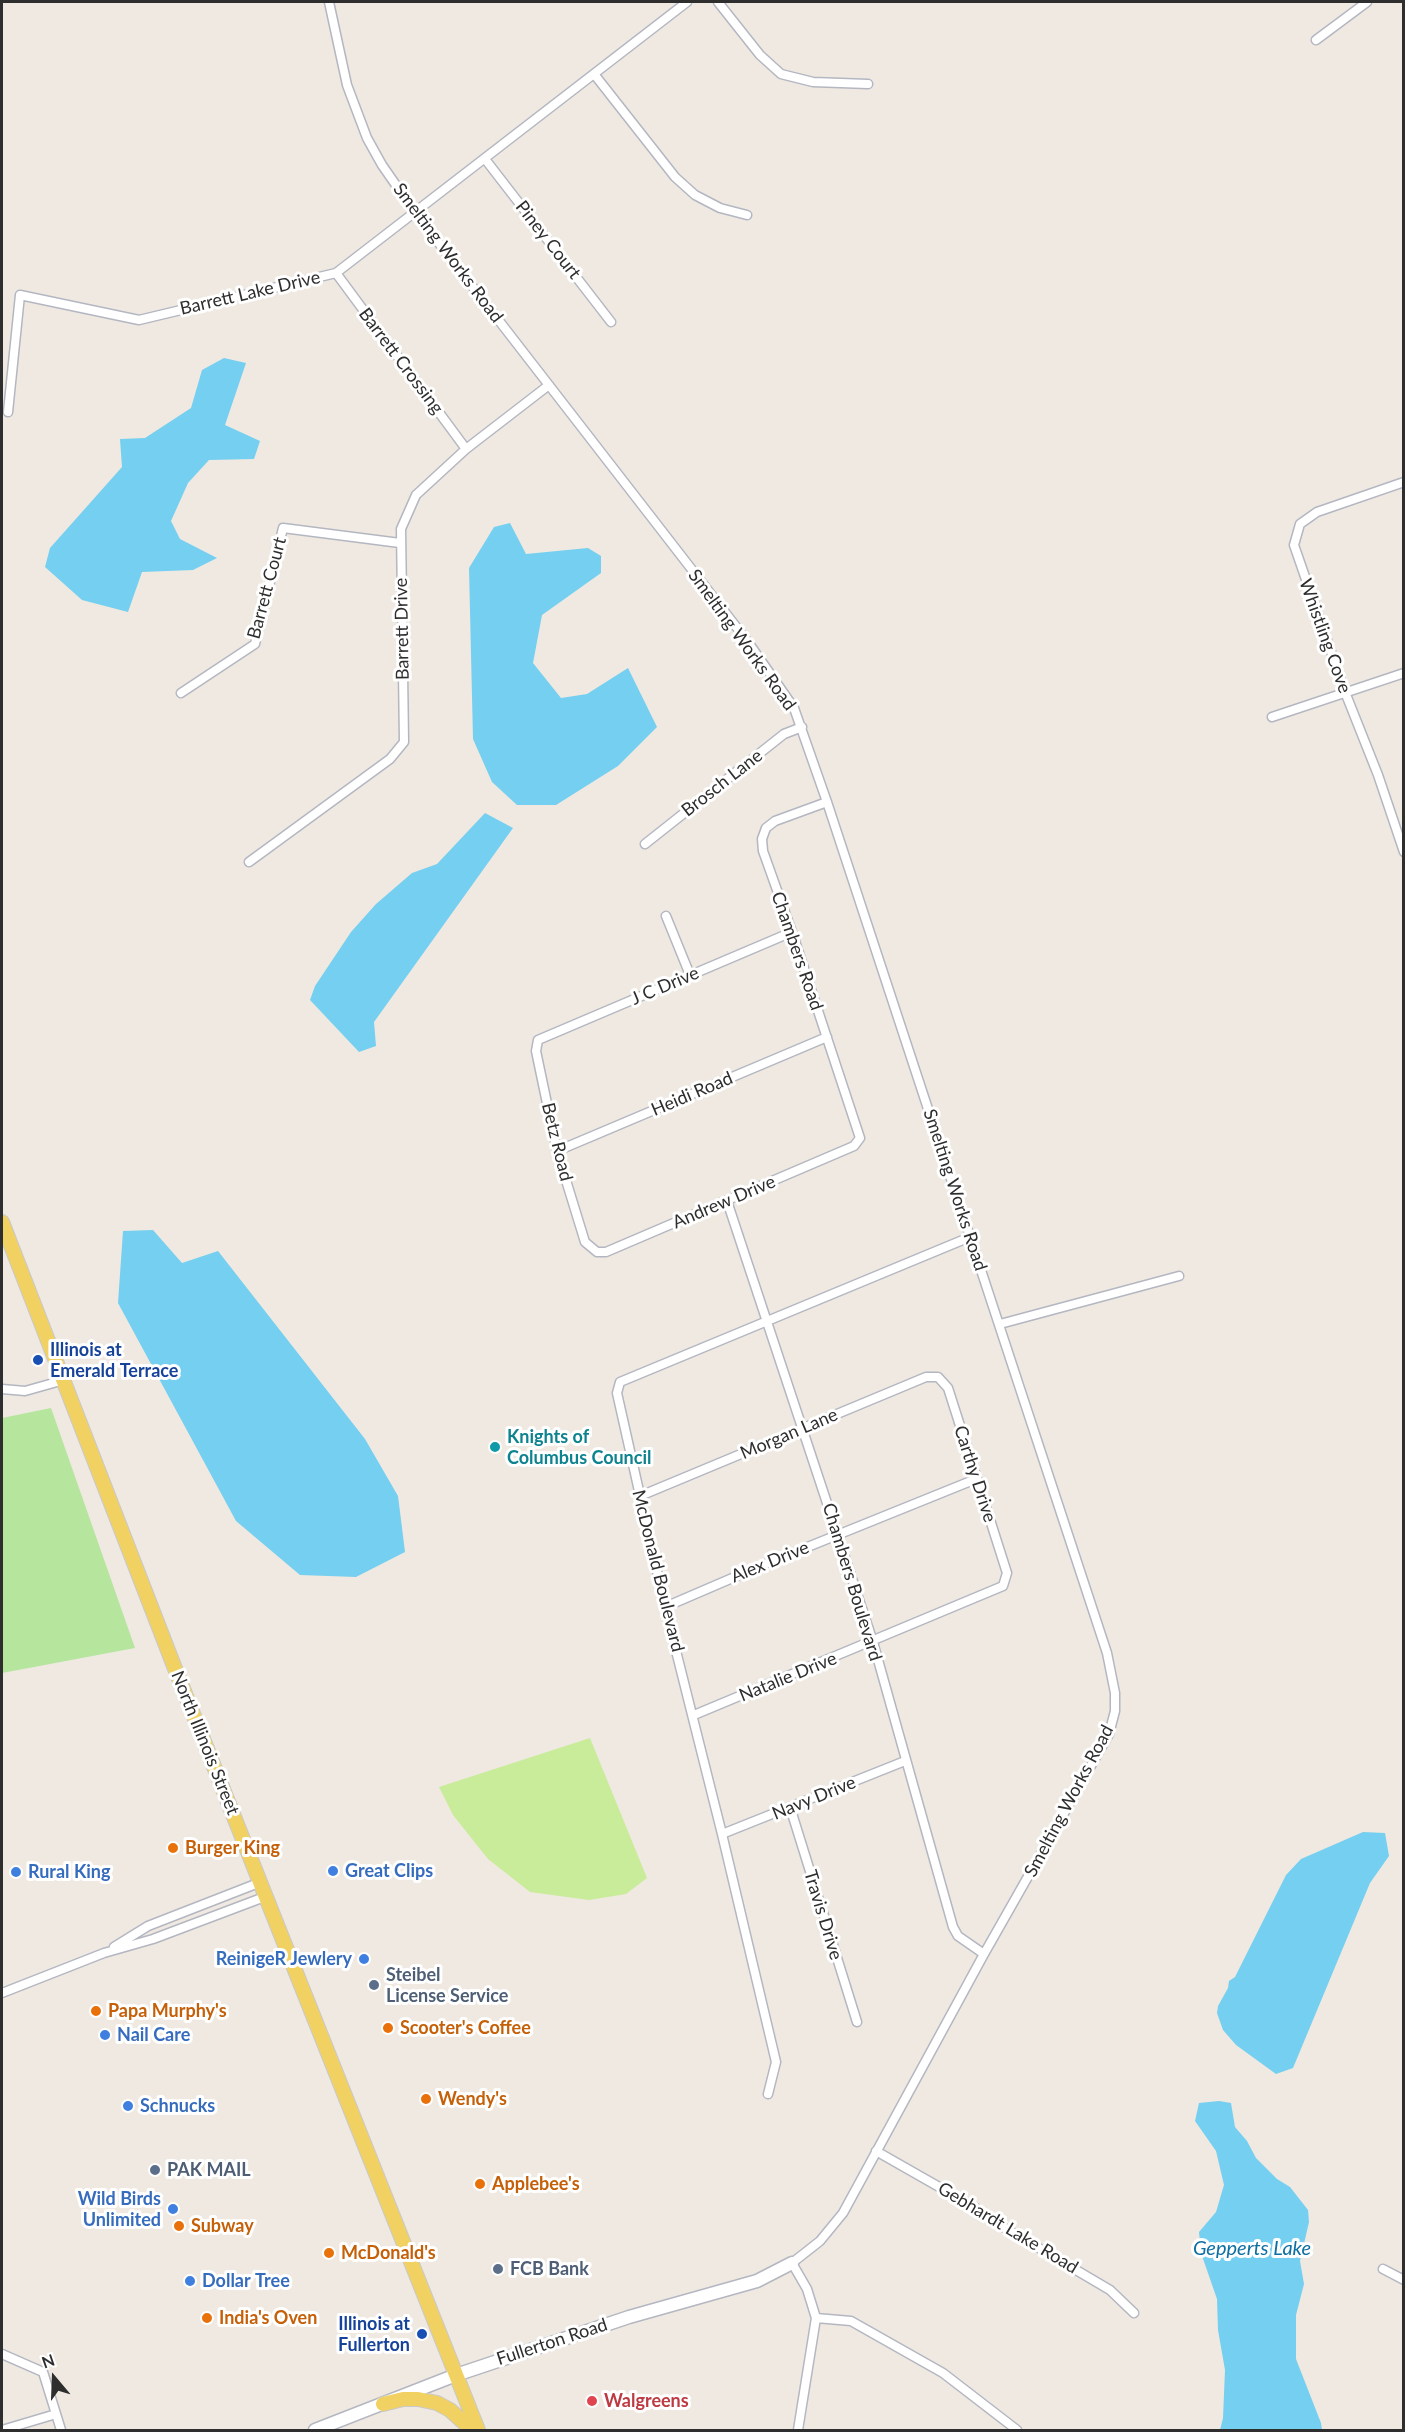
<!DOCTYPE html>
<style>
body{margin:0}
#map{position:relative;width:1405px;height:2432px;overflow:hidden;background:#efe9e1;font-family:Lato,sans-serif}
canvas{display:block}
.frame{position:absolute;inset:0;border:3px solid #2e2e2e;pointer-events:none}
.north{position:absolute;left:24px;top:2348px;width:60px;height:60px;-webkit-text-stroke:4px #fff;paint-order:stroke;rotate:341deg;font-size:16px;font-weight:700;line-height:24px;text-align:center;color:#2e2e2e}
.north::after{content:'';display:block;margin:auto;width:21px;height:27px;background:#2e2e2e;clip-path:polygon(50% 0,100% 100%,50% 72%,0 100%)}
</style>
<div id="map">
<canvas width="1405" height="2432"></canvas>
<div class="frame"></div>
<div class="north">N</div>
</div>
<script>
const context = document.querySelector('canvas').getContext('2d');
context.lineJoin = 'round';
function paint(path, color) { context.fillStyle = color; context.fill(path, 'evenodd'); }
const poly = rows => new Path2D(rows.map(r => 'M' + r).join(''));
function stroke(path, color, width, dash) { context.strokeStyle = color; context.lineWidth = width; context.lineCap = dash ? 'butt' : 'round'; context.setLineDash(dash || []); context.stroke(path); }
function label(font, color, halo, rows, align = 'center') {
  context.font = font + ' Lato,sans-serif'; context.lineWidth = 6; context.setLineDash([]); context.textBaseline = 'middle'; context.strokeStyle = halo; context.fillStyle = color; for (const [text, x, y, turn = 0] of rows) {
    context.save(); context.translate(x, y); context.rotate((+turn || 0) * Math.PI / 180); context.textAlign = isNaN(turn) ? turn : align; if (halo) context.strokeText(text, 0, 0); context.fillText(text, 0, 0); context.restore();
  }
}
paint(poly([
 [51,1408,135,1648,2,1673,2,1418]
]), '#b6e59e');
paint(poly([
 [590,1738,647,1878,626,1894,589,1900,530,1892,488,1859,453,1815,439,1787]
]), '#c9ec9a');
paint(poly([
 [224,358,246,363,225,425,260,441,254,459,209,460,188,483,171,521,180,539,217,558,193,570,142,572,128,612,82,600,45,567,50,548,122,467,120,439,145,438,191,408,202,370],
 [510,523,526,554,588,548,601,556,601,573,542,615,533,663,561,698,587,694,628,668,657,727,618,766,556,805,517,805,492,782,473,739,469,568,494,527],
 [485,813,513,828,374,1022,376,1046,359,1052,310,1000,315,986,351,932,376,904,412,873,437,864],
 [153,1230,182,1263,218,1251,365,1439,398,1496,405,1552,356,1577,300,1575,236,1521,118,1303,123,1231],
 [1363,1832,1385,1833,1389,1856,1370,1883,1293,2068,1276,2074,1236,2045,1223,2030,1217,2013,1218,2006,1228,1988,1229,1981,1235,1977,1286,1875,1301,1859],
 [1219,2101,1231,2103,1235,2127,1247,2141,1256,2158,1277,2179,1290,2187,1308,2210,1309,2222,1300,2261,1304,2284,1296,2315,1296,2359,1321,2423,1322,2430,1220,2430,1223,2418,1225,2370,1218,2330,1217,2299,1201,2253,1199,2232,1216,2212,1224,2185,1216,2151,1195,2121,1199,2103]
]), '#75cff0');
const street = poly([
 [329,2,347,85,367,138,382,165,414,211,748,642,794,708,827,802,1107,1653,1115,1693,1115,1711,1109,1734,984,1954,843,2213,820,2241,792,2263,807,2289,816,2318,798,2430],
 [718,2,760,55,781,74,813,82,868,84],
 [1316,40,1367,2],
 [594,74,675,177,695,195,720,208,747,215],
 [485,159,611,322],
 [336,273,466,449],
 [8,412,20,295,139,320,336,273,687,2],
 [1404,482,1317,512,1300,524,1294,545,1345,692,1378,775,1404,852],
 [181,693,255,644,283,528,400,543],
 [1272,717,1404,673],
 [645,844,784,734,802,727],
 [249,862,390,759,404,742,401,529,416,495,466,449,549,385],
 [666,916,690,975],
 [792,932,538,1040,536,1051,557,1151,585,1242,597,1252,606,1252,854,1146,860,1138,792,932,763,851,762,839,766,828,775,821,827,802],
 [557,1151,827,1037],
 [727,1201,873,1642,953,1927,958,1936,984,1954],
 [1000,1324,1179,1276],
 [2,1389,25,1391,64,1380],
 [640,1496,926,1377,938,1377,948,1388,1007,1573,1003,1586,694,1715],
 [665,1607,758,1567,976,1479],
 [790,1807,857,2022],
 [722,1834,905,1761],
 [114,1947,148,1926,261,1882],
 [2,1993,104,1953,153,1939,267,1896],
 [768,2094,776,2062,722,1834,665,1607,617,1393,620,1382,970,1237],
 [876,2151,976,2208,981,2214,1110,2290,1134,2313],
 [1383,2269,1404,2280],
 [816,2318,851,2321,943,2373,1017,2430],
 [2,2354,43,2372,61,2430],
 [2,2430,56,2414]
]);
const secondary = poly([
 [315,2430,456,2375,629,2317,757,2281,792,2263]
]);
const primary = poly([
 [2,1222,174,1666,478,2430],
 [383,2404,403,2399,418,2399,437,2403,450,2410,472,2430]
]);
stroke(street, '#b4b7c1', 11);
stroke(secondary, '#b4b7c1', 15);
stroke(primary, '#c9c9c9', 16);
stroke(street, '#fff', 8);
stroke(secondary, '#fff', 12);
stroke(primary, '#f2d163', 14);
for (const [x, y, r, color] of [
 [38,1360,6,"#1a4fb4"],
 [495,1447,6,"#0f9aa8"],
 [173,1848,6,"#e8710a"],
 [333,1871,6,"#3f7fe0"],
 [16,1872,6,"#3f7fe0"],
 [364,1959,6,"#3f7fe0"],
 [374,1985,6,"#5c6f8a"],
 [96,2011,6,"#e8710a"],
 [388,2028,6,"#e8710a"],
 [105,2035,6,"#3f7fe0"],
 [426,2099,6,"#e8710a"],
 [128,2106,6,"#3f7fe0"],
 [155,2170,6,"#5c6f8a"],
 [480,2184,6,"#e8710a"],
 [173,2209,6,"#3f7fe0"],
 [179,2226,6,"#e8710a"],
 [329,2253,6,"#e8710a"],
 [498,2269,6,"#5c6f8a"],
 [190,2281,6,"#3f7fe0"],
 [207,2318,6,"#e8710a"],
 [422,2334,6,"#1a4fb4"],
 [592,2401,6,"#e0444e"]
]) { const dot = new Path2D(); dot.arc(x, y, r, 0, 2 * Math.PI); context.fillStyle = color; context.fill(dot); stroke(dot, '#fff', 2); }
label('18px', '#2e2e2e', '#fff', [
 ["Piney Court",548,240,52],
 ["Smelting Works Road",448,253,53],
 ["Barrett Lake Drive",250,293,-13],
 ["Barrett Crossing",401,361,53],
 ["Barrett Court",267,588,-75],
 ["Barrett Drive",402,629,-91],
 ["Whistling Cove",1325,636,70],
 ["Smelting Works Road",742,640,54],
 ["Brosch Lane",722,783,-38],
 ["Chambers Road",797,951,71],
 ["J C Drive",665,986,-23],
 ["Heidi Road",692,1094,-23],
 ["Betz Road",557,1142,76],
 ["Smelting Works Road",955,1190,72],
 ["Andrew Drive",724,1202,-23],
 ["Morgan Lane",789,1434,-23],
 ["Carthy Drive",975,1474,72],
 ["Alex Drive",770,1562,-22],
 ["McDonald Boulevard",658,1571,76],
 ["Chambers Boulevard",852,1582,73],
 ["Natalie Drive",788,1677,-22],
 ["North Illinois Street",205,1743,68],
 ["Navy Drive",814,1798,-22],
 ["Smelting Works Road",1069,1801,-62],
 ["Travis Drive",823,1915,73],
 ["Gebhardt Lake Road",1008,2228,31],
 ["Fullerton Road",552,2342,-18]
]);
label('bold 18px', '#164399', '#fff', [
 ["Illinois at",50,1350],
 ["Emerald Terrace",50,1371],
 ["Illinois at",410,2324,"right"],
 ["Fullerton",410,2345,"right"]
], 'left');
label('bold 18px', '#0d838f', '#fff', [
 ["Knights of",507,1437],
 ["Columbus Council",507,1458]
], 'left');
label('bold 18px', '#c56008', '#fff', [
 ["Burger King",185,1848],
 ["Papa Murphy's",108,2011],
 ["Scooter's Coffee",400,2028],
 ["Wendy's",438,2099],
 ["Applebee's",492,2184],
 ["Subway",191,2226],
 ["McDonald's",341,2253],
 ["India's Oven",219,2318]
], 'left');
label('bold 18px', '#366cbe', '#fff', [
 ["Great Clips",345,1871],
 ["Rural King",28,1872],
 ["ReinigeR Jewlery",352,1959,"right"],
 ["Nail Care",117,2035],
 ["Schnucks",140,2106],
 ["Wild Birds",161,2199,"right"],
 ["Unlimited",161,2220,"right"],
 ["Dollar Tree",202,2281]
], 'left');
label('bold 18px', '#4e5e75', '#fff', [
 ["Steibel",386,1975],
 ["License Service",386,1996],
 ["PAK MAIL",167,2170],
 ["FCB Bank",510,2269]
], 'left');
label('bold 18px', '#be3a42', '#fff', [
 ["Walgreens",604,2401]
], 'left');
label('italic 20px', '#0d6fa3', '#fff', [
 ["Gepperts Lake",1252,2249]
]);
</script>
